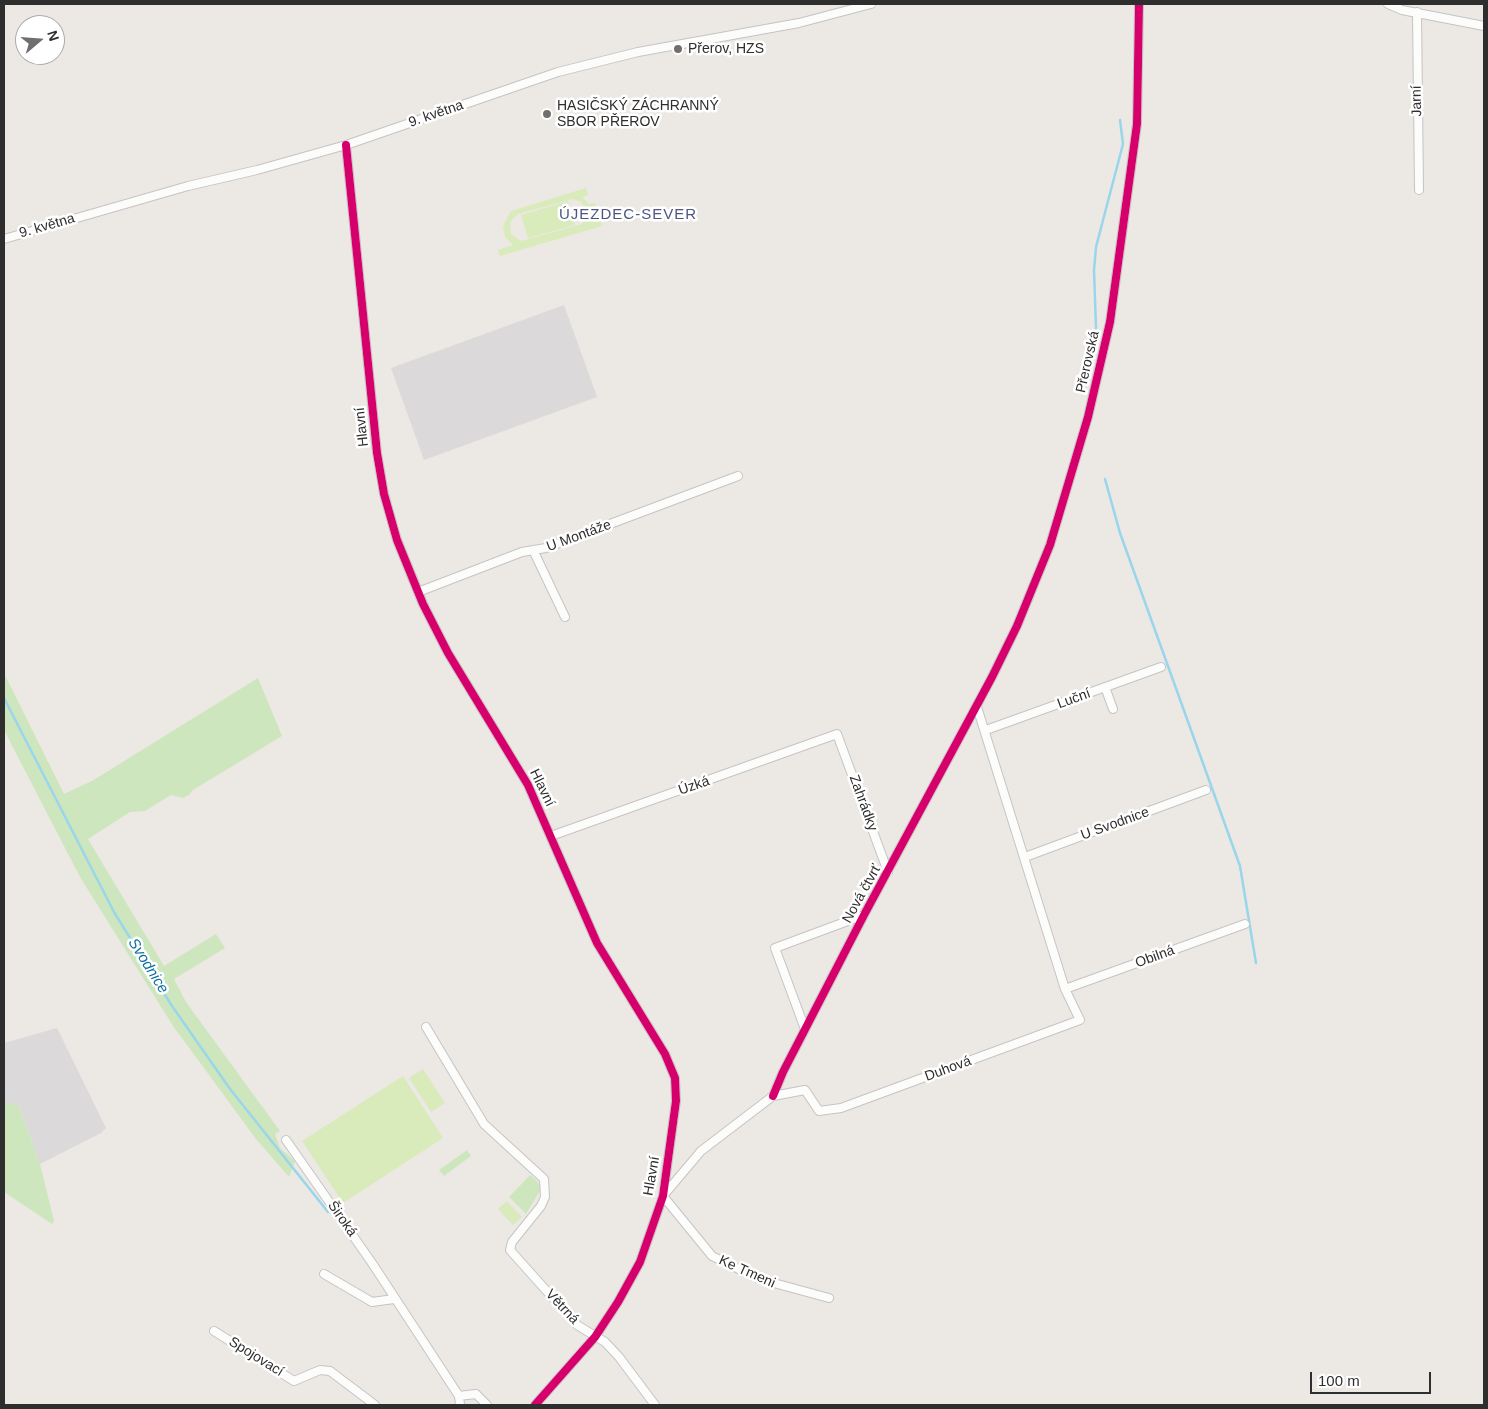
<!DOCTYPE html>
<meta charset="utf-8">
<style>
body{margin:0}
#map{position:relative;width:1488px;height:1409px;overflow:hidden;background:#ece8e4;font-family:Helvetica,sans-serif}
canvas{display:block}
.frame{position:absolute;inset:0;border:5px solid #2e2e2e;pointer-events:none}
.north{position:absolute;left:15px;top:15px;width:50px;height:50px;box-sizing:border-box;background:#fff;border:1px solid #ababab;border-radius:50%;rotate:72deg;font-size:14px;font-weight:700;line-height:20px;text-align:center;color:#2e2e2e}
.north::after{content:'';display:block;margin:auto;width:18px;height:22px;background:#706f6e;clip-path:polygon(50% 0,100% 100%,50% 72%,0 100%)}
.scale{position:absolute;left:1310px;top:1372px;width:121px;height:22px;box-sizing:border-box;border:2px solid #2e2e2e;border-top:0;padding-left:6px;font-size:15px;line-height:18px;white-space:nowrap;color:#2e2e2e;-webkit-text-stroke:4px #fff;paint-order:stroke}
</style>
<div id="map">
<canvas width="1488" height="1409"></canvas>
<div class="frame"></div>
<div class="north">N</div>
<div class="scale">100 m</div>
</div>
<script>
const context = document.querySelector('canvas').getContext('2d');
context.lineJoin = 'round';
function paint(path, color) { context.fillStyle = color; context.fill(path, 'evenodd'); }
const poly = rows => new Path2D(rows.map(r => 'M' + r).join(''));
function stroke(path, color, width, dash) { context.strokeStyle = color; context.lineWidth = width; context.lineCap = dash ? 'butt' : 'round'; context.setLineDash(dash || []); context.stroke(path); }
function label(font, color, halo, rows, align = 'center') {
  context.font = font + ' Helvetica,sans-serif'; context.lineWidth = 5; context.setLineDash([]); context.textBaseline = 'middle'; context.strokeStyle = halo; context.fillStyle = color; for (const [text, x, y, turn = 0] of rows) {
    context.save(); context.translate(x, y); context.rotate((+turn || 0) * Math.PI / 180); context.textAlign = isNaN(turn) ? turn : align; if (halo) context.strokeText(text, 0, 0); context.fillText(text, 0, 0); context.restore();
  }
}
paint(poly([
 [564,305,597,397,424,460,391,368],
 [57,1028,106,1128,101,1133,40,1164,19,1106,4,1102,4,1043]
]), '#dcd9db');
paint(poly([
 [4,673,64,794,92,781,258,678,282,736,193,790,189,795,183,798,171,795,145,811,130,812,88,839,164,966,216,934,225,948,174,979,186,1002,280,1131,275,1134,280,1148,295,1161,289,1177,256,1139,173,1026,80,877,4,730],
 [4,1102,19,1106,40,1164,54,1221,52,1224,4,1192],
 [467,1150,471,1156,444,1176,439,1170],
 [530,1175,537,1181,541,1189,526,1214,509,1197]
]), '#cee6be');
paint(poly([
 [586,188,588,195,582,197,589,204,595,203,602,226,500,256,498,250,513,245,505,237,503,226,511,211],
 [573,199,581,202,586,209,586,216,582,224,521,241,511,234,510,222,518,214],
 [568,201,575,225,528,238,521,215],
 [423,1069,445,1103,431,1112,409,1078],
 [403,1076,443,1138,343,1203,302,1141],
 [507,1201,522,1217,513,1225,498,1209]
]), '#d9eabb');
stroke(poly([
 [1096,328,1094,270,1096,247,1123,144,1120,120],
 [1105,479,1120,533,1240,866,1256,963],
 [4,698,114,912,172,1006,230,1089,328,1212]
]), '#99d6ec', 2.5);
const minor = poly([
 [1388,4,1402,10,1484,26],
 [1417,12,1419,190],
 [346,145,377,453,384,494,397,540,423,604,448,653,528,785,597,943,665,1054,675,1078,676,1101,663,1196,640,1262,618,1302,595,1337,535,1405],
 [4,239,188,186,257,170,346,145,558,72,638,52,799,23,871,4],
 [533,550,565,617],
 [418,592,522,552,546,548,738,476],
 [1105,687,1113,709],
 [986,730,1161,667],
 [551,836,837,734,888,872],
 [1025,857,1206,790],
 [1065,989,1245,924],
 [426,1027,484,1124,544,1179,545,1197,541,1206,512,1242,510,1250,577,1325,605,1342,619,1357,655,1405],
 [805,1029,775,948,864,915],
 [773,1096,783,1072,864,915,992,677,1017,626,1050,545,1088,417,1110,322,1137,124,1139,4],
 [286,1140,372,1263,459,1396,460,1405],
 [324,1274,372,1302,394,1299],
 [829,1298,759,1279,712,1256,663,1196,701,1151,773,1096,805,1090,819,1111,841,1108,1080,1020,1065,989,977,707],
 [214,1331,294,1381,320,1370,330,1371,375,1405],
 [459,1396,476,1394,487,1405]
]);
stroke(minor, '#c5c4c5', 10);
stroke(minor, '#fcfcfb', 8);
stroke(poly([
 [346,145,377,453,384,494,397,540,423,604,448,653,528,785,597,943,665,1054,675,1078,676,1101,663,1196,640,1262,618,1302,595,1337,535,1405],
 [773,1096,783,1072,864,915,992,677,1017,626,1050,545,1088,417,1110,322,1137,124,1139,4]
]), '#d6006c', 8);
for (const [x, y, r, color] of [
 [678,49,5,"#706f6e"],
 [547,114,5,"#706f6e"]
]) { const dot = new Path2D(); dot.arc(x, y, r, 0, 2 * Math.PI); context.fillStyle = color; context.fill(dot); stroke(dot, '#fff', 2); }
label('14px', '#2e2e2e', '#fff', [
 ["Přerov, HZS",688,49],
 ["HASIČSKÝ ZÁCHRANNÝ",557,106],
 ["SBOR PŘEROV",557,122]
], 'left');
label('14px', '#2e2e2e', '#fff', [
 ["Jarní",1417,101,-91],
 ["9. května",436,114,-19],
 ["9. května",47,226,-16],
 ["Přerovská",1088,362,-77],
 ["Hlavní",362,427,-96],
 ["U Montáže",579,536,-20],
 ["Luční",1074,699,-20],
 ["Úzká",694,786,-19],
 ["Hlavní",542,788,64],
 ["Zahrádky",863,803,70],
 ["U Svodnice",1115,824,-20],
 ["Nová čtvrť",862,894,-61],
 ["Obilná",1155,957,-20],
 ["Duhová",948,1069,-20],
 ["Hlavní",652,1176,-80],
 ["Široká",342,1219,55],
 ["Ke Tmeni",747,1272,24],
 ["Větrná",562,1307,47],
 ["Spojovací",256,1357,32]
]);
context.letterSpacing = '1px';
label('15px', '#4d5680', '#fff', [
 ["ÚJEZDEC-SEVER",628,215]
]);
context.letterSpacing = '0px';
label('italic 15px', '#0d6fa3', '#fff', [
 ["Svodnice",148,966,58]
]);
</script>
